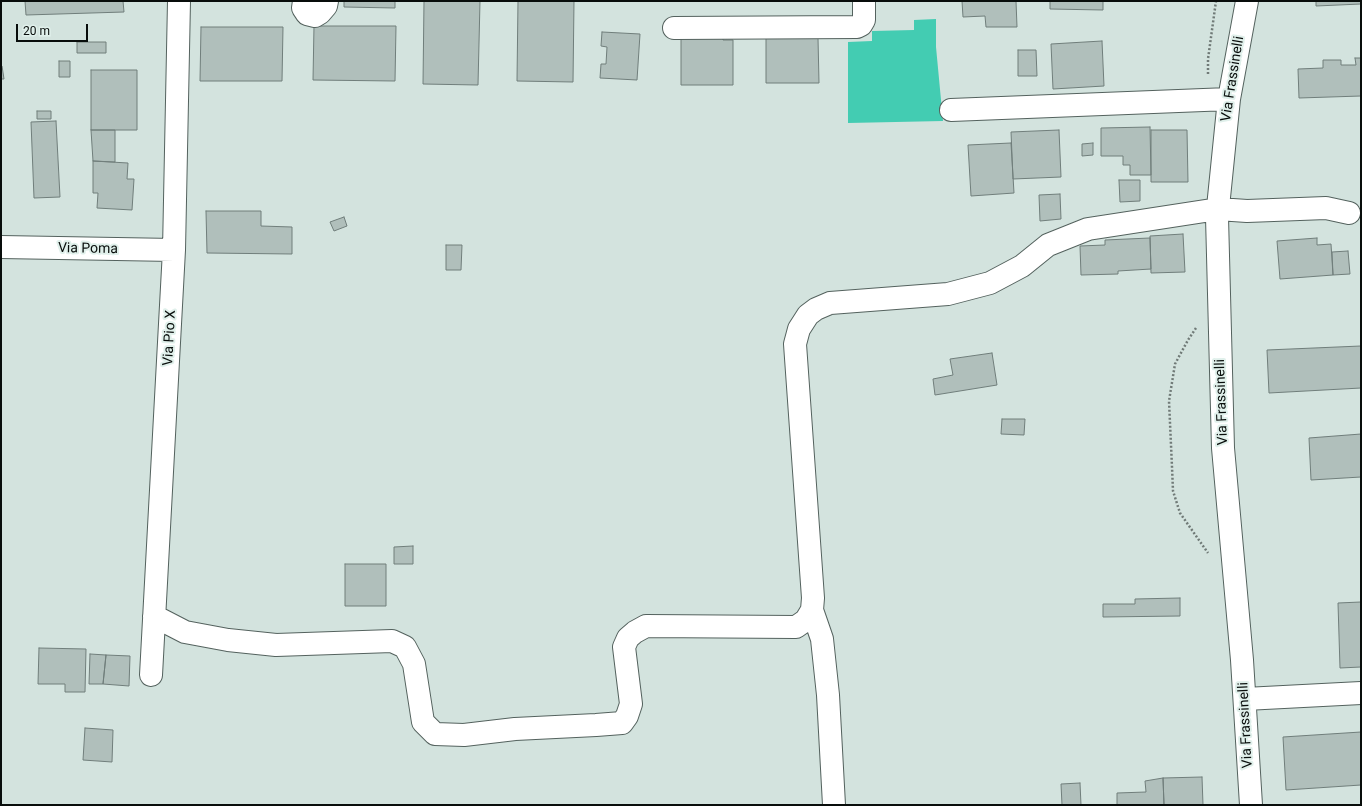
<!DOCTYPE html>
<style>
body{margin:0}
#map{position:relative;width:1362px;height:806px;overflow:hidden;background:#d3e3de;font-family:Roboto,sans-serif}
canvas{display:block}
.frame{position:absolute;inset:0;border:2px solid #080d0b;pointer-events:none}
.scale{position:absolute;left:16px;top:24px;width:72px;height:18px;box-sizing:border-box;border:2px solid #080d0b;border-top:0;padding-left:5px;font-size:12px;line-height:14px;white-space:nowrap;color:#080d0b;-webkit-text-stroke:3px #e0f0eb;paint-order:stroke}
</style>
<div id="map">
<canvas width="1362" height="806"></canvas>
<div class="frame"></div>
<div class="scale">20 m</div>
</div>
<script>
const context = document.querySelector('canvas').getContext('2d');
context.lineJoin = 'round';
function paint(path, color) { context.fillStyle = color; context.fill(path, 'evenodd'); }
const poly = rows => new Path2D(rows.map(r => 'M' + r).join(''));
function stroke(path, color, width, dash) { context.strokeStyle = color; context.lineWidth = width; context.lineCap = dash ? 'butt' : 'round'; context.setLineDash(dash || []); context.stroke(path); }
function label(font, color, halo, rows, align = 'center') {
  context.font = font + ' Roboto,sans-serif'; context.lineWidth = 4; context.setLineDash([]); context.textBaseline = 'middle'; context.strokeStyle = halo; context.fillStyle = color; for (const [text, x, y, turn = 0] of rows) {
    context.save(); context.translate(x, y); context.rotate((+turn || 0) * Math.PI / 180); context.textAlign = isNaN(turn) ? turn : align; if (halo) context.strokeText(text, 0, 0); context.fillText(text, 0, 0); context.restore();
  }
}
paint(poly([
 [936,19,936,47,943,121,848,123,848,42,872,41,872,31,914,30,914,20]
]), '#43ccb2');
const building = poly([
 [25,1,123,1,124,12,26,15,25,1],
 [344,1,395,1,395,8,344,7,344,1],
 [424,1,480,1,478,85,423,84,424,1],
 [518,1,574,1,573,82,517,81,518,1],
 [962,1,1016,1,1017,27,986,27,985,16,963,17,962,1],
 [1050,1,1103,1,1103,10,1050,9,1050,1],
 [1316,1,1361,1,1361,4,1316,6,1316,1],
 [314,26,396,26,395,81,313,80,314,26],
 [201,27,283,27,282,81,200,81,201,27],
 [602,32,640,34,637,80,600,78,601,64,606,64,607,47,601,46,602,32],
 [723,33,723,40,733,40,733,85,681,85,681,37,723,33],
 [766,35,818,38,819,83,766,83,766,35],
 [1102,41,1104,86,1053,89,1051,44,1102,41],
 [77,42,106,42,106,53,77,53,77,42],
 [1018,50,1036,50,1037,76,1018,76,1018,50],
 [1355,58,1361,58,1361,96,1299,98,1298,69,1323,68,1323,60,1341,60,1341,65,1356,65,1355,58],
 [59,61,70,61,70,77,59,77,59,61],
 [1,66,2,66,4,79,1,79,1,66],
 [91,70,137,70,137,130,91,130,91,70],
 [37,111,51,111,51,119,37,119,37,111],
 [56,121,60,197,34,198,31,122,56,121],
 [1150,127,1151,175,1130,175,1130,165,1123,165,1123,156,1101,156,1101,128,1150,127],
 [91,130,115,130,115,162,93,161,91,130],
 [1059,130,1061,177,1013,179,1011,132,1059,130],
 [1151,130,1187,130,1188,182,1151,182,1151,130],
 [1011,143,1014,193,971,196,968,145,1011,143],
 [1093,143,1093,155,1082,156,1082,144,1093,143],
 [93,161,128,163,127,179,134,179,132,210,97,208,98,193,93,193,93,161],
 [1119,180,1140,180,1140,201,1120,202,1119,180],
 [1060,194,1061,219,1040,221,1039,195,1060,194],
 [206,211,261,211,261,226,292,227,292,254,207,253,206,211],
 [344,217,347,226,334,231,330,222,344,217],
 [1183,234,1185,272,1151,273,1150,236,1183,234],
 [1150,238,1151,269,1118,271,1118,274,1081,275,1080,246,1105,245,1105,240,1150,238],
 [1317,238,1317,245,1331,244,1333,275,1280,279,1277,241,1317,238],
 [446,245,462,245,461,270,446,270,446,245],
 [1348,251,1350,274,1333,275,1332,252,1348,251],
 [1361,346,1361,388,1269,393,1267,350,1361,346],
 [992,353,997,385,935,395,933,379,953,375,950,359,992,353],
 [1002,419,1025,419,1024,435,1001,434,1002,419],
 [1361,434,1361,477,1311,480,1309,438,1361,434],
 [413,546,413,564,394,564,394,547,413,546],
 [345,564,386,564,386,606,345,606,345,564],
 [1180,598,1180,616,1103,617,1103,604,1135,604,1135,599,1180,598],
 [1361,602,1361,667,1340,668,1338,603,1361,602],
 [39,648,86,649,85,692,65,692,65,684,38,684,39,648],
 [90,654,106,655,103,684,89,684,90,654],
 [106,655,130,656,129,686,103,684,106,655],
 [85,728,113,730,112,762,83,760,85,728],
 [1361,732,1361,785,1286,790,1283,737,1361,732],
 [1202,777,1203,805,1164,805,1163,778,1202,777],
 [1163,778,1164,805,1117,805,1117,793,1146,792,1145,781,1163,778],
 [1080,783,1081,805,1062,805,1061,784,1080,783]
]);
paint(building, '#b0bfbb');
stroke(building, '#707e7b', 1);
const minor = poly([
 [304,1,303,8,307,14,315,16,320,13,326,6,327,1],
 [1247,1,1229,99,1217,217,1223,448,1242,660,1251,805],
 [674,28,857,27,861,25,864,20,864,1],
 [951,110,1229,99],
 [1,247,174,250],
 [812,610,822,639,828,695,834,805],
 [154,616,185,632,228,640,276,645,392,641,405,647,414,664,423,722,435,734,464,735,515,729,596,725,622,723,627,716,631,704,624,647,628,638,635,632,646,626,796,627,806,620,812,610,813,598,795,344,799,329,808,315,816,309,830,303,948,294,990,283,1022,266,1048,245,1088,229,1218,209,1247,211,1326,208,1349,213],
 [151,675,174,250,179,1],
 [1245,699,1361,693]
]);
stroke(minor, '#54625e', 24);
stroke(poly([
 [1208,74,1208,59,1216,1],
 [1196,328,1188,340,1175,364,1169,401,1172,467,1173,491,1180,513,1208,553]
]), '#707a77', 2.5, [2, 2]);
stroke(minor, '#fff', 22);
label('14px', '#080d0b', '#e0f0eb', [
 ["Via Frassinelli",1233,79,-81],
 ["Via Poma",88,249,1],
 ["Via Pio X",170,338,-87],
 ["Via Frassinelli",1222,402,-92],
 ["Via Frassinelli",1246,725,-93]
]);
</script>
